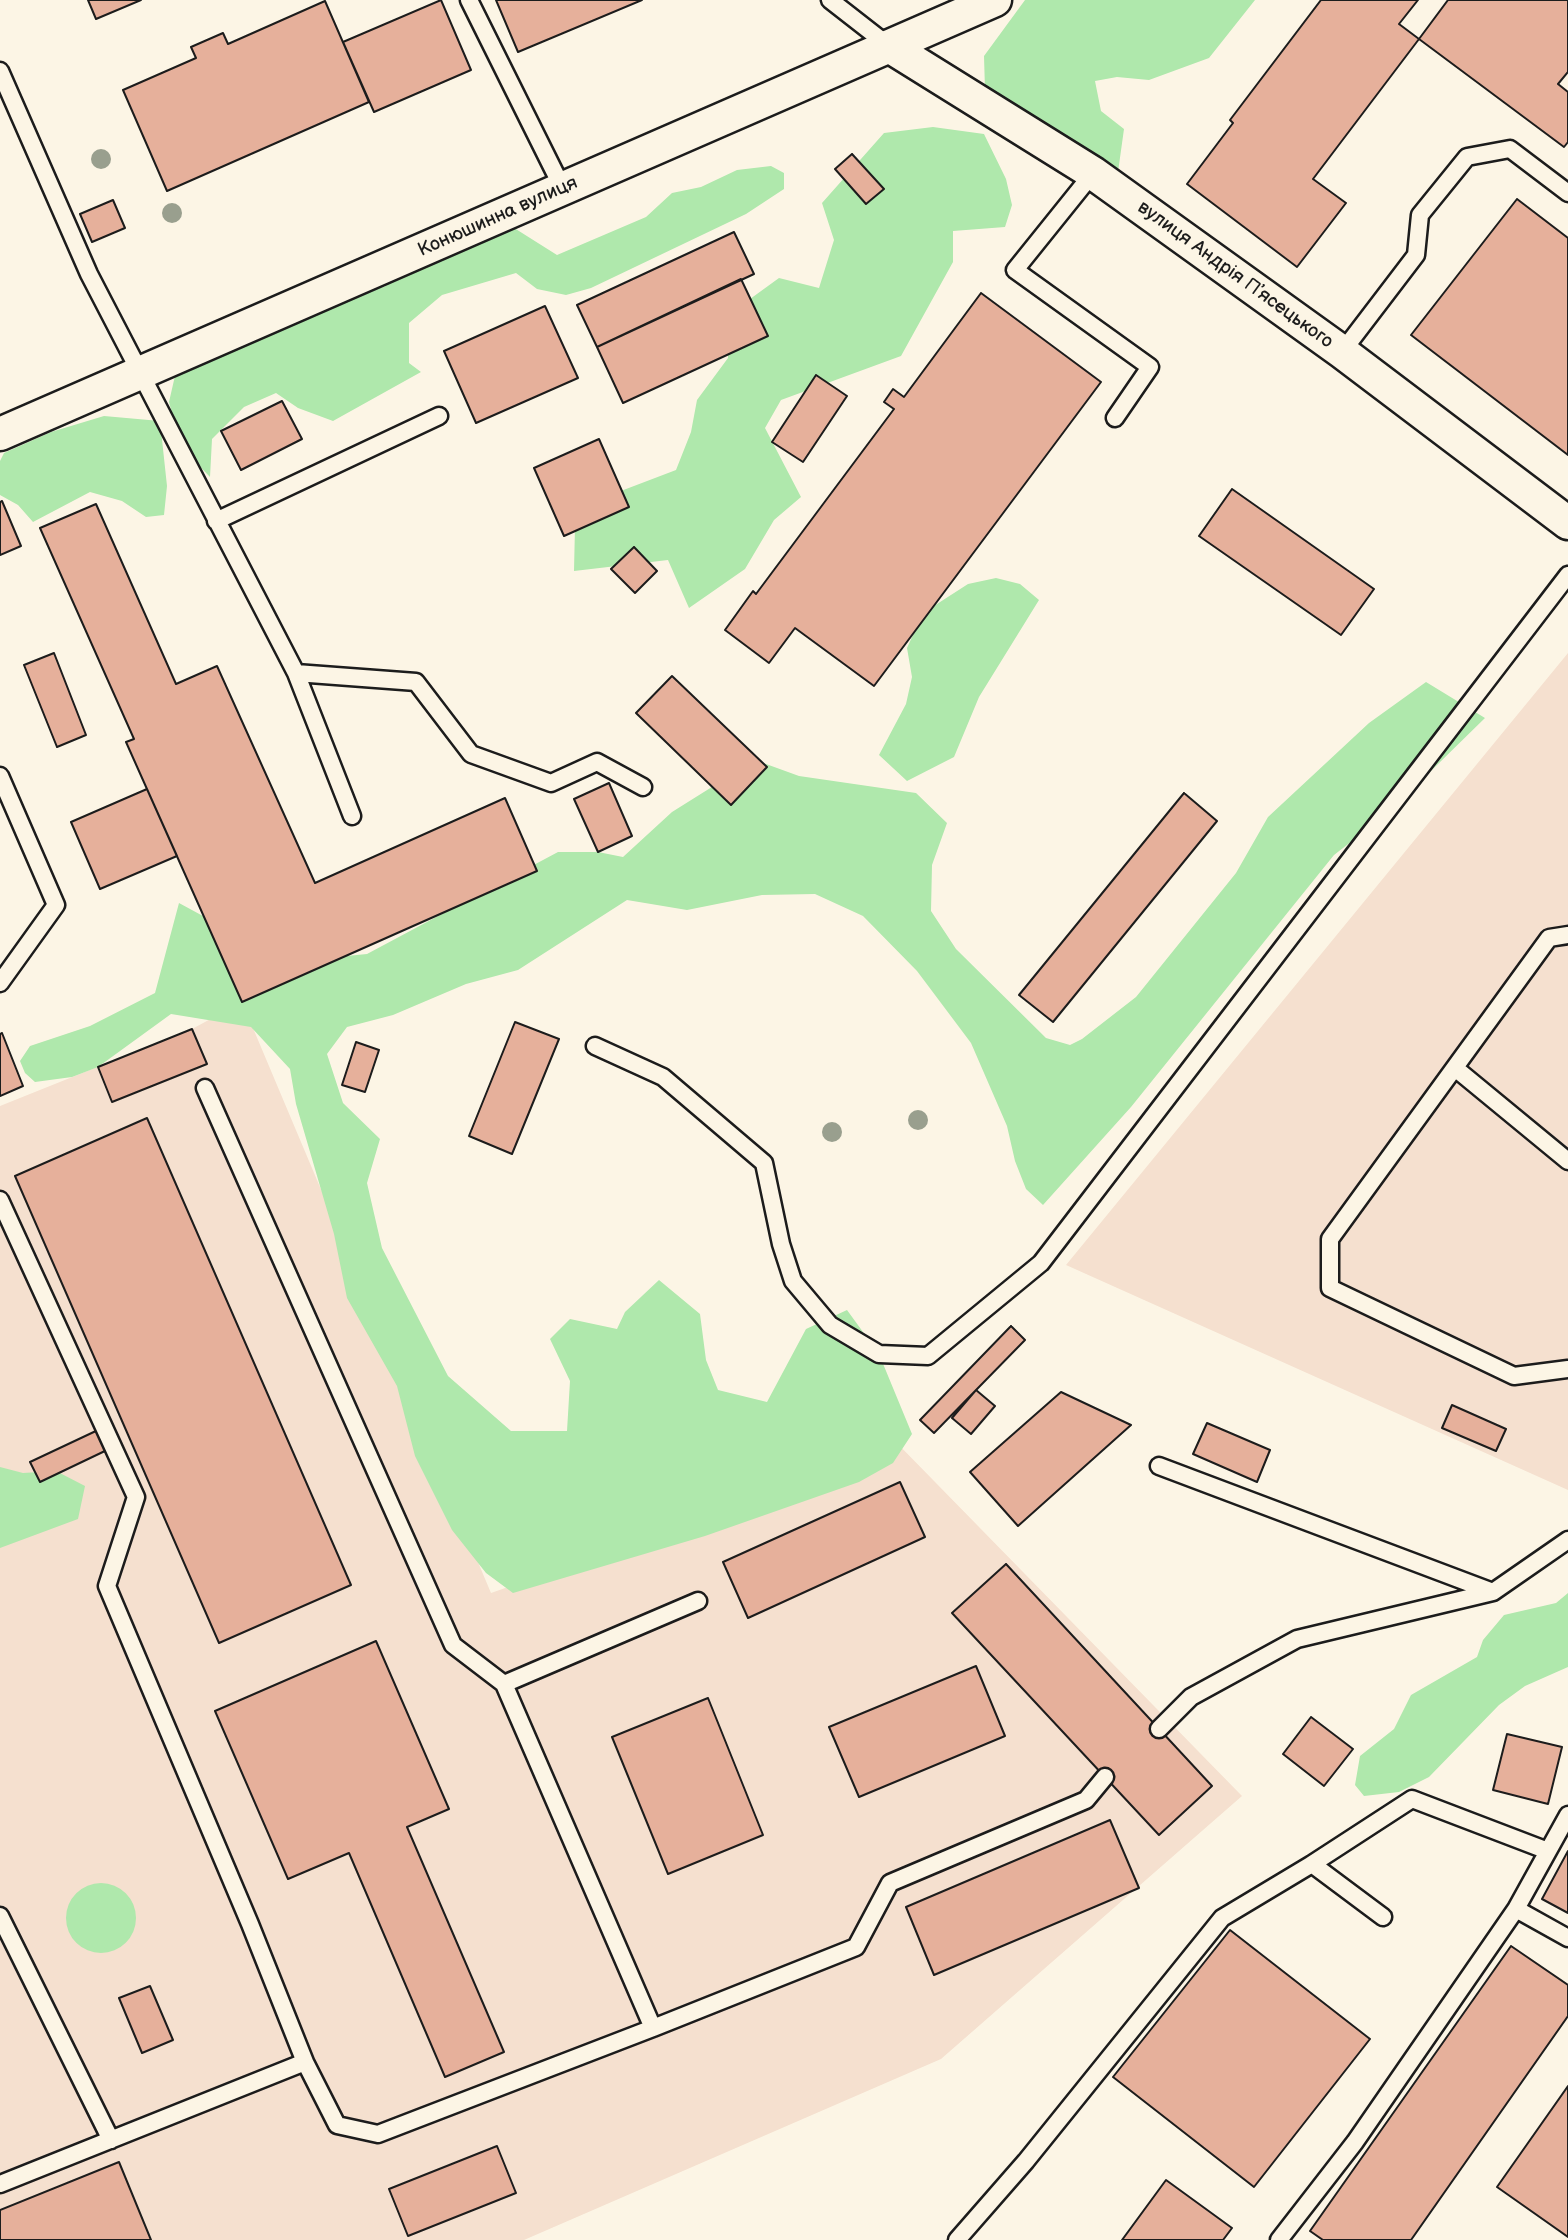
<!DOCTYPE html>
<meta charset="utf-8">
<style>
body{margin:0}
canvas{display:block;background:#fcf5e5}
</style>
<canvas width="1568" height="2240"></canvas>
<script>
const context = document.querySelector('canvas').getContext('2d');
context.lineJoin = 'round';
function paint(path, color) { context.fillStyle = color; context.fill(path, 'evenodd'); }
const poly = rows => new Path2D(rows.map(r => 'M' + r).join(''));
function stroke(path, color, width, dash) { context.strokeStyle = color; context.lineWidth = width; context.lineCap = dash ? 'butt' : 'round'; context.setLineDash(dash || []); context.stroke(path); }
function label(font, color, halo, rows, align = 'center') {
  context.font = font + ' "Balsamiq Sans",sans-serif'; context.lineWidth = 6; context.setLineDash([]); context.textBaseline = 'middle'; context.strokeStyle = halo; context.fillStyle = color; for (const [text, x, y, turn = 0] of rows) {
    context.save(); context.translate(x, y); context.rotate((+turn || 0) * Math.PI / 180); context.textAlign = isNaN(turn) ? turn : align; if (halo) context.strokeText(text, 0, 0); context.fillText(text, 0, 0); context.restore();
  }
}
paint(poly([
 [1568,653,1568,1490,1066,1265],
 [242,1002,491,1593,782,1491,892,1438,1242,1796,941,2059,524,2240,0,2240,0,1106,192,1029]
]), '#f5e0cf');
paint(poly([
 [1025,0,1255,0,1209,58,1149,80,1117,77,1095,81,1101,111,1124,129,1118,172,985,90,984,56],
 [933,127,984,134,1006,179,1012,205,1005,227,953,231,953,262,901,356,781,400,765,428,801,497,774,520,745,569,689,608,668,560,574,571,575,526,613,494,676,470,691,432,697,400,728,358,728,315,779,278,819,288,834,240,822,203,884,133],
 [771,166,784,173,784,189,746,214,591,288,566,295,537,289,516,273,442,295,409,323,409,363,421,372,333,421,298,408,276,393,244,407,212,439,210,477,181,447,169,402,177,367,349,292,384,287,429,256,511,226,557,255,646,217,672,193,701,187,737,170],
 [104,416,160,421,167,486,164,515,146,517,122,501,90,492,33,522,18,505,0,495,0,461,4,453,51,432],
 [996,578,1020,584,1039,600,979,697,954,757,907,781,879,755,906,704,912,677,907,648,923,613,968,584],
 [1426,682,1485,718,1388,813,1334,855,1131,1107,1043,1205,1026,1189,1015,1161,1007,1126,971,1043,917,971,863,916,815,894,762,895,687,910,627,900,518,970,466,984,393,1015,347,1027,327,1054,343,1103,380,1139,367,1183,382,1248,448,1376,511,1431,567,1431,570,1381,550,1339,570,1319,617,1329,625,1312,659,1280,700,1314,706,1360,718,1390,767,1402,806,1329,847,1310,879,1354,912,1434,893,1463,859,1482,705,1536,513,1593,486,1573,452,1530,415,1456,397,1386,347,1298,334,1234,296,1104,290,1069,251,1027,171,1014,98,1067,72,1077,35,1082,25,1073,20,1061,30,1046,90,1026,155,993,179,903,214,922,316,959,367,954,558,852,598,852,623,857,672,812,755,760,799,776,916,793,947,823,932,865,931,911,956,949,1046,1038,1070,1045,1082,1039,1136,997,1236,873,1268,817,1369,723],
 [0,1467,23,1473,56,1471,85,1486,78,1519,0,1548],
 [1568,1593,1568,1667,1525,1686,1499,1705,1429,1777,1399,1792,1364,1796,1355,1785,1360,1756,1394,1729,1411,1695,1477,1657,1483,1640,1504,1615,1556,1603],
 '66 1918a35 35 0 1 1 70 0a35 35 0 1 1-70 0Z'
]), '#afe8ac');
const building = poly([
 [88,0,141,0,96,19,88,0],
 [441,0,471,70,374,112,343,42,441,0],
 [496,0,642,0,518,52,496,0],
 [1321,0,1418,0,1399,24,1419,39,1313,179,1346,203,1297,267,1187,184,1233,123,1230,120,1321,0],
 [1448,0,1568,0,1568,72,1558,84,1568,92,1568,142,1564,147,1419,39,1448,0],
 [325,1,369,102,167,191,123,90,196,58,191,47,223,33,228,44,325,1],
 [852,154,884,189,866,204,835,169,852,154],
 [1517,199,1568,238,1568,455,1411,335,1517,199],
 [113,200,125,228,92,242,80,214,113,200],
 [734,232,754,274,597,347,577,305,734,232],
 [741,279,768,336,623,403,597,347,741,279],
 [981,293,1101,382,874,686,795,628,769,663,725,630,753,591,756,594,894,409,884,402,893,389,904,397,981,293],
 [545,306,578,378,476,423,444,351,545,306],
 [816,375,847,396,803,462,772,442,816,375],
 [282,401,302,439,241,470,221,431,282,401],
 [599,439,629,507,564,536,534,468,599,439],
 [1232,489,1374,589,1341,635,1199,536,1232,489],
 [2,501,21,546,0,555,0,502,2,501],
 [96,504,176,684,217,666,315,883,505,798,537,871,242,1002,126,742,134,739,40,528,96,504],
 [634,547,657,571,635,593,611,569,634,547],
 [54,653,86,735,57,747,24,665,54,653],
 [672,676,767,767,731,805,636,713,672,676],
 [609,783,632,836,598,852,574,799,609,783],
 [147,789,177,856,100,889,71,822,147,789],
 [1184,793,1217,821,1053,1022,1019,995,1184,793],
 [515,1022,559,1039,512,1154,469,1136,515,1022],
 [192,1029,207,1064,112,1102,98,1067,192,1029],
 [2,1033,23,1086,0,1096,0,1034,2,1033],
 [356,1042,379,1050,365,1092,342,1085,356,1042],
 [147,1118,351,1585,219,1643,15,1176,147,1118],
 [1011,1326,1025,1340,934,1433,920,1420,1011,1326],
 [976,1390,995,1406,971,1434,952,1418,976,1390],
 [1061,1392,1131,1425,1018,1526,970,1472,1061,1392],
 [1452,1405,1506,1429,1496,1451,1442,1428,1452,1405],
 [1207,1423,1270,1450,1257,1482,1193,1454,1207,1423],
 [98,1430,107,1450,40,1482,30,1462,98,1430],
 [900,1482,925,1537,748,1618,723,1562,900,1482],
 [1006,1564,1212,1786,1159,1835,952,1613,1006,1564],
 [376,1641,449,1809,407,1827,504,2052,445,2077,349,1853,288,1879,215,1711,376,1641],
 [976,1666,1005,1736,859,1797,829,1727,976,1666],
 [708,1698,763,1835,668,1874,612,1737,708,1698],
 [1311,1717,1353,1749,1324,1786,1283,1754,1311,1717],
 [1507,1734,1562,1747,1548,1804,1493,1790,1507,1734],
 [1110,1820,1139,1888,934,1975,906,1907,1110,1820],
 [1568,1851,1568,1913,1542,1899,1568,1851],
 [1230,1930,1370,2039,1254,2187,1113,2077,1230,1930],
 [1511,1946,1568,1985,1568,2016,1411,2240,1323,2240,1310,2231,1511,1946],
 [150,1986,173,2040,142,2053,119,1998,150,1986],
 [1568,2086,1568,2237,1497,2187,1568,2086],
 [497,2146,516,2193,408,2236,389,2189,497,2146],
 [119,2162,151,2240,0,2240,0,2210,119,2162],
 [1166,2180,1232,2228,1223,2240,1122,2240,1166,2180]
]);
paint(building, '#e6b09b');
stroke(building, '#1c1c1c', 2);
const service = poly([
 [469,0,563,189],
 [830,0,889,46],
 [0,71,89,274,296,673,416,682,471,754,551,783,597,762,643,787],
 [1093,173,1015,270,1150,367,1115,418],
 [1342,352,1416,255,1420,215,1467,157,1510,149,1568,193],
 [216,521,439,416],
 [296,673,352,816],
 [0,776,56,905,0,983],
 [1568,935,1549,938,1330,1239,1330,1288,1514,1376,1568,1369],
 [595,1046,663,1077,764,1163,781,1244,793,1281,830,1325,879,1354,928,1356,1041,1263,1568,575],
 [1455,1068,1568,1161],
 [205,1088,453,1645,504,1684],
 [0,1200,136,1497,107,1586,250,1924,305,2062],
 [1159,1466,1493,1592],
 [1159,1729,1191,1697,1297,1639,1493,1592,1568,1540],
 [1568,1815,1516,1909,1568,1938],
 [0,1916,111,2140],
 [1383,1917,1312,1864,1412,1799,1548,1851],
 [653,2028,856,1947,890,1883,1086,1800,1105,1777],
 [0,2184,305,2062,337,2125,378,2134,653,2028,504,1684,698,1601],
 [957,2240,1026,2161,1222,1918,1312,1864],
 [1279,2240,1355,2142,1516,1909]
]);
const minor = poly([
 [889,46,1093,173,1342,352,1568,523],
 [0,434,995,0]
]);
stroke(service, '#1c1c1c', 21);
stroke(minor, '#1c1c1c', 37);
stroke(service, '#fcf5e5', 16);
stroke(minor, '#fcf5e5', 32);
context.fillStyle = '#999f8e';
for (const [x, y] of [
 [101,159],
 [172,213],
 [918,1120],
 [832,1132]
]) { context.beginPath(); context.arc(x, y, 10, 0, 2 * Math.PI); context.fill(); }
label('19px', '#1c1c1c', '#fcf5e5', [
 ["Конюшинна вулиця",498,217,-24],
 ["вулиця Андрія Пʼясецького",1235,275,36]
]);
</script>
